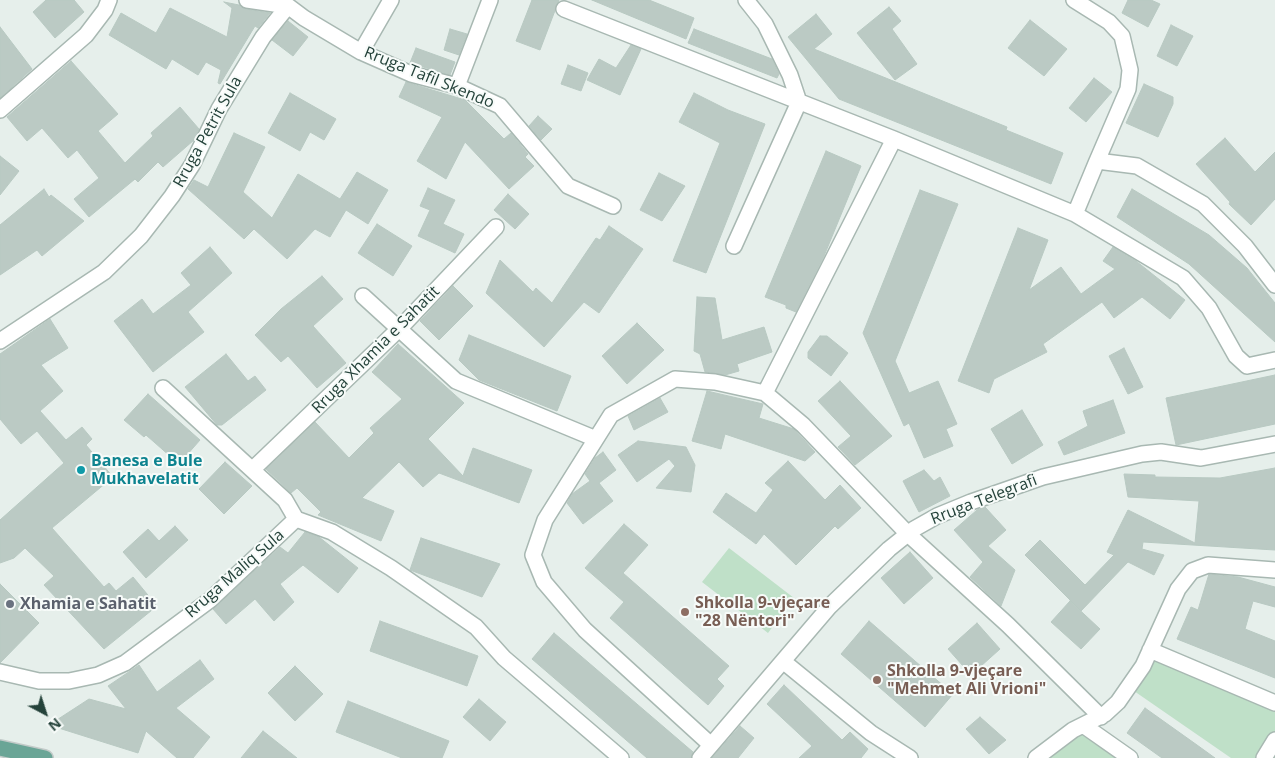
<!DOCTYPE html>
<meta charset="utf-8">
<style>
body{margin:0}
#map{position:relative;width:1275px;height:758px;overflow:hidden;background:#e6efeb;font-family:"Open Sans",sans-serif}
canvas{display:block}
.north{position:absolute;left:20px;top:688px;width:50px;height:50px;-webkit-text-stroke:4px #f7fbf9;paint-order:stroke;rotate:140deg;font-size:14px;font-weight:700;line-height:20px;text-align:center;color:#24423a}
.north::after{content:'';display:block;margin:auto;width:18px;height:22px;background:#24423a;clip-path:polygon(50% 0,100% 100%,50% 72%,0 100%)}
</style>
<div id="map">
<canvas width="1275" height="758"></canvas>
<div class="north">N</div>
</div>
<script>
const context = document.querySelector('canvas').getContext('2d');
context.lineJoin = 'round';
function paint(path, color) { context.fillStyle = color; context.fill(path, 'evenodd'); }
const poly = rows => new Path2D(rows.map(r => 'M' + r).join(''));
function stroke(path, color, width, dash) { context.strokeStyle = color; context.lineWidth = width; context.lineCap = dash ? 'butt' : 'round'; context.setLineDash(dash || []); context.stroke(path); }
function label(font, color, halo, rows, align = 'center') {
  context.font = font + ' "Open Sans",sans-serif'; context.lineWidth = 4; context.setLineDash([]); context.textBaseline = 'middle'; context.strokeStyle = halo; context.fillStyle = color; for (const [text, x, y, turn = 0] of rows) {
    context.save(); context.translate(x, y); context.rotate((+turn || 0) * Math.PI / 180); context.textAlign = isNaN(turn) ? turn : align; if (halo) context.strokeText(text, 0, 0); context.fillText(text, 0, 0); context.restore();
  }
}
paint(poly([
 [729,548,794,598,768,633,702,582],
 [1153,659,1275,709,1275,758,1231,758,1134,691],
 [1081,734,1116,758,1044,758]
]), '#bfe0c8');
const building = poly([
 [46,0,74,0,84,12,55,38,33,12,46,0],
 [532,0,559,0,540,50,516,41,532,0],
 [592,0,649,0,694,18,686,39,592,0],
 [1128,0,1151,0,1160,4,1148,27,1122,13,1128,0],
 [224,2,239,5,246,9,270,13,258,28,255,26,220,84,218,83,221,70,206,62,198,75,172,59,166,69,109,35,121,13,156,33,170,8,227,37,232,8,224,2],
 [889,7,901,21,892,29,917,64,895,80,857,33,889,7],
 [816,14,832,34,814,49,1007,127,1006,130,1063,153,1051,184,839,99,788,37,816,14],
 [1030,20,1067,49,1044,76,1008,48,1030,20],
 [288,21,308,37,293,56,272,40,288,21],
 [1171,25,1193,36,1177,66,1157,56,1171,25],
 [0,27,32,69,0,98,0,27],
 [450,29,467,34,459,55,444,50,450,29],
 [694,29,772,59,779,74,777,78,688,43,694,29],
 [631,45,641,49,620,95,587,80,599,59,616,68,631,45],
 [416,48,455,62,450,75,410,63,416,48],
 [71,61,118,114,98,131,125,163,153,136,151,133,180,107,199,129,194,140,163,167,158,162,138,182,135,179,89,217,74,199,99,178,77,150,68,158,42,128,27,141,7,117,71,61],
 [568,65,588,73,581,91,561,84,568,65],
 [1094,78,1112,92,1086,122,1069,108,1094,78],
 [406,82,465,100,504,139,511,133,528,154,525,157,534,166,509,189,465,142,446,179,417,161,442,117,399,97,406,82],
 [1144,84,1173,97,1173,104,1158,137,1126,123,1144,84],
 [290,93,336,119,324,140,310,132,300,151,268,133,290,93],
 [694,93,728,110,765,124,706,273,673,261,720,143,679,122,694,93],
 [538,116,552,129,541,140,529,126,538,116],
 [234,133,265,147,243,192,272,218,298,174,340,199,357,172,388,190,368,224,346,210,330,237,315,229,287,259,254,229,244,239,188,189,194,180,208,187,234,133],
 [1225,138,1255,172,1275,152,1275,199,1251,225,1229,204,1230,202,1196,164,1225,138],
 [826,151,861,166,824,256,796,312,786,308,786,305,765,297,826,151],
 [0,156,19,171,0,195,0,156],
 [659,173,685,186,662,221,640,210,659,173],
 [428,188,455,200,443,224,464,234,455,253,418,236,430,210,420,206,428,188],
 [44,189,49,197,51,195,84,221,42,256,37,250,0,275,0,225,44,189],
 [1132,189,1209,235,1247,268,1275,303,1275,342,1189,264,1117,217,1132,189],
 [920,190,958,204,895,361,909,393,938,381,957,424,946,429,953,446,924,458,909,423,904,426,863,333,920,190],
 [508,194,529,214,515,229,494,210,508,194],
 [377,224,412,246,393,276,358,253,377,224],
 [609,226,643,249,599,313,584,302,544,347,486,293,500,260,533,292,536,288,552,303,596,238,600,240,609,226],
 [1018,228,1048,240,1029,290,1061,267,1081,294,1115,269,1103,261,1113,247,1136,261,1185,300,1170,319,1142,297,1114,318,1102,302,1043,344,1047,352,994,379,989,393,958,381,1018,228],
 [210,247,232,273,188,312,204,332,153,372,114,321,142,299,153,314,191,285,181,273,210,247],
 [322,276,343,299,313,326,346,363,317,388,288,356,281,362,255,335,281,309,322,276],
 [453,286,473,306,439,340,420,321,453,286],
 [697,297,715,298,722,340,764,327,772,352,737,364,739,371,725,375,705,372,700,354,694,351,697,297],
 [50,319,68,348,41,365,63,391,40,411,66,440,82,427,92,439,86,445,113,477,52,528,104,587,109,583,116,591,133,577,157,606,104,649,44,585,54,576,25,548,14,558,0,563,0,520,64,463,37,431,21,444,0,419,0,354,50,319],
 [637,323,664,350,627,384,602,356,637,323],
 [469,335,571,376,557,411,479,380,459,360,469,335],
 [820,336,827,336,848,353,831,376,808,358,808,352,820,336],
 [398,344,464,403,428,439,463,476,473,448,532,470,519,503,439,473,423,487,399,462,362,498,394,511,381,541,318,515,321,512,297,488,291,493,266,469,315,422,349,458,374,433,370,428,402,399,372,372,398,344],
 [1124,348,1143,387,1128,394,1109,356,1124,348],
 [226,354,248,381,255,376,266,390,222,425,217,425,185,387,226,354],
 [1275,375,1275,424,1176,445,1166,398,1275,375],
 [840,381,892,436,855,465,838,447,851,436,818,401,840,381],
 [707,391,763,404,759,418,794,429,815,452,805,461,725,434,721,449,692,441,707,391],
 [148,394,200,440,179,464,146,435,144,437,124,420,148,394],
 [660,398,668,412,634,430,628,416,660,398],
 [1113,400,1125,433,1064,455,1058,442,1088,426,1083,411,1113,400],
 [1022,410,1043,445,1012,464,991,429,1022,410],
 [638,441,686,447,695,465,691,492,656,488,675,466,669,459,637,482,618,455,638,441],
 [603,452,616,470,599,483,613,501,583,524,567,503,572,494,590,481,585,474,595,458,603,452],
 [788,461,825,500,840,485,861,508,838,529,835,526,796,565,764,534,756,544,713,512,726,493,756,513,773,490,765,483,788,461],
 [225,462,252,486,224,514,199,489,225,462],
 [1275,468,1275,550,1143,542,1142,549,1164,555,1154,575,1128,562,1081,611,1025,555,1040,540,1085,585,1114,555,1107,552,1128,510,1195,543,1199,501,1128,497,1124,474,1155,475,1155,477,1220,478,1275,468],
 [924,470,934,481,940,477,950,496,919,512,903,481,924,470],
 [985,507,1006,530,988,546,1015,570,1001,606,970,577,983,562,954,530,977,510,985,507],
 [624,524,648,545,623,573,729,666,717,679,724,686,708,705,610,618,624,602,585,568,624,524],
 [175,526,188,540,146,578,123,552,148,529,159,541,175,526],
 [305,532,319,537,358,568,338,593,303,565,280,584,294,602,274,621,255,599,226,624,213,609,280,547,288,553,305,532],
 [421,538,500,564,482,597,410,570,421,538],
 [910,552,933,578,904,604,881,578,910,552],
 [1209,574,1238,577,1275,587,1275,607,1253,601,1245,629,1275,641,1275,678,1177,639,1191,607,1198,610,1209,574],
 [0,584,39,623,0,663,0,584],
 [1070,601,1100,629,1081,649,1051,622,1070,601],
 [380,621,478,656,467,686,370,651,380,621],
 [869,621,953,694,925,727,841,654,869,621],
 [977,623,1000,649,971,675,948,649,977,623],
 [554,633,693,752,691,758,647,758,532,659,554,633],
 [200,660,214,679,176,708,210,737,193,758,177,758,146,731,138,753,49,725,89,699,126,709,108,686,139,665,157,692,200,660],
 [295,666,323,694,295,721,268,693,295,666],
 [784,685,842,740,850,732,868,749,861,758,799,758,812,746,767,704,784,685],
 [479,699,506,722,490,741,463,717,479,699],
 [348,701,449,741,442,758,402,758,336,732,348,701],
 [1145,708,1197,745,1215,758,1162,758,1127,733,1145,708],
 [980,717,1006,740,989,754,966,729,980,717],
 [740,726,754,738,738,758,712,758,740,726],
 [263,731,297,758,241,758,263,731]
]);
paint(building, '#bbcac4');
stroke(building, '#b8c9c2', 1);
const street = poly([
 [247,0,288,6,304,18,361,52,411,74,457,86,500,106,568,186,613,206],
 [1074,0,1109,22,1122,36,1130,70,1128,89,1097,161],
 [564,9,894,139,1075,214,1183,278,1209,308,1236,356,1247,366,1275,360],
 [361,52,391,0],
 [457,86,490,0],
 [0,110,86,35,105,10,109,0],
 [1075,214,1097,161,1137,166,1203,204,1245,246,1275,285],
 [734,246,799,102,790,75,765,24,746,0],
 [363,296,456,381,596,439],
 [0,341,104,272,141,236,172,196,192,165,219,109,263,37,288,6],
 [765,393,894,139],
 [253,469,400,328,496,227],
 [296,519,332,532,391,568,476,627,504,658,621,758],
 [1150,650,1275,703],
 [784,662,871,733,910,758],
 [0,672,39,681,69,681,98,675,125,663,210,600,296,519,285,500,163,388],
 [1083,725,1130,758],
 [711,745,585,630,544,582,533,555,545,520,611,415,675,379,715,382,765,393,803,425,908,534,1008,625,1101,717],
 [700,758,830,606,889,549,914,529,937,516,971,502,1043,477,1142,454,1161,452,1201,458,1275,444],
 [1036,758,1073,730,1105,714,1118,702,1143,666,1178,589,1192,571,1208,565,1275,570],
 [1264,758,1275,740]
]);
const primary = poly([
 [0,748,45,758]
]);
stroke(street, '#a8b8b2', 18);
stroke(primary, '#c2cac8', 18);
stroke(street, '#fff', 15);
stroke(primary, '#6aa596', 15);
for (const [x, y, r, color] of [
 [81,470,5,"#0f9aa8"],
 [10,604,5,"#6b7280"],
 [685,612,5,"#8d6e63"],
 [877,680,5,"#8d6e63"]
]) { const dot = new Path2D(); dot.arc(x, y, r, 0, 2 * Math.PI); context.fillStyle = color; context.fill(dot); stroke(dot, '#f7fbf9', 2); }
label('16px', '#24423a', '#f7fbf9', [
 ["Rruga Tafil Skendo",429,78,22],
 ["Rruga Petrit Sula",208,132,-61],
 ["Rruga Xhamia e Sahatit",376,350,-45],
 ["Rruga Telegrafi",984,500,-21],
 ["Rruga Maliq Sula",235,574,-41]
]);
label('bold 16px', '#0d838f', '#f7fbf9', [
 ["Banesa e Bule",91,461],
 ["Mukhavelatit",91,479]
], 'left');
label('bold 16px', '#785e54', '#f7fbf9', [
 ["Shkolla 9-vjeçare",695,603],
 ["\"28 Nëntori\"",695,621],
 ["Shkolla 9-vjeçare",887,671],
 ["\"Mehmet Ali Vrioni\"",887,689]
], 'left');
label('bold 16px', '#5b616d', '#f7fbf9', [
 ["Xhamia e Sahatit",20,604]
], 'left');
</script>
